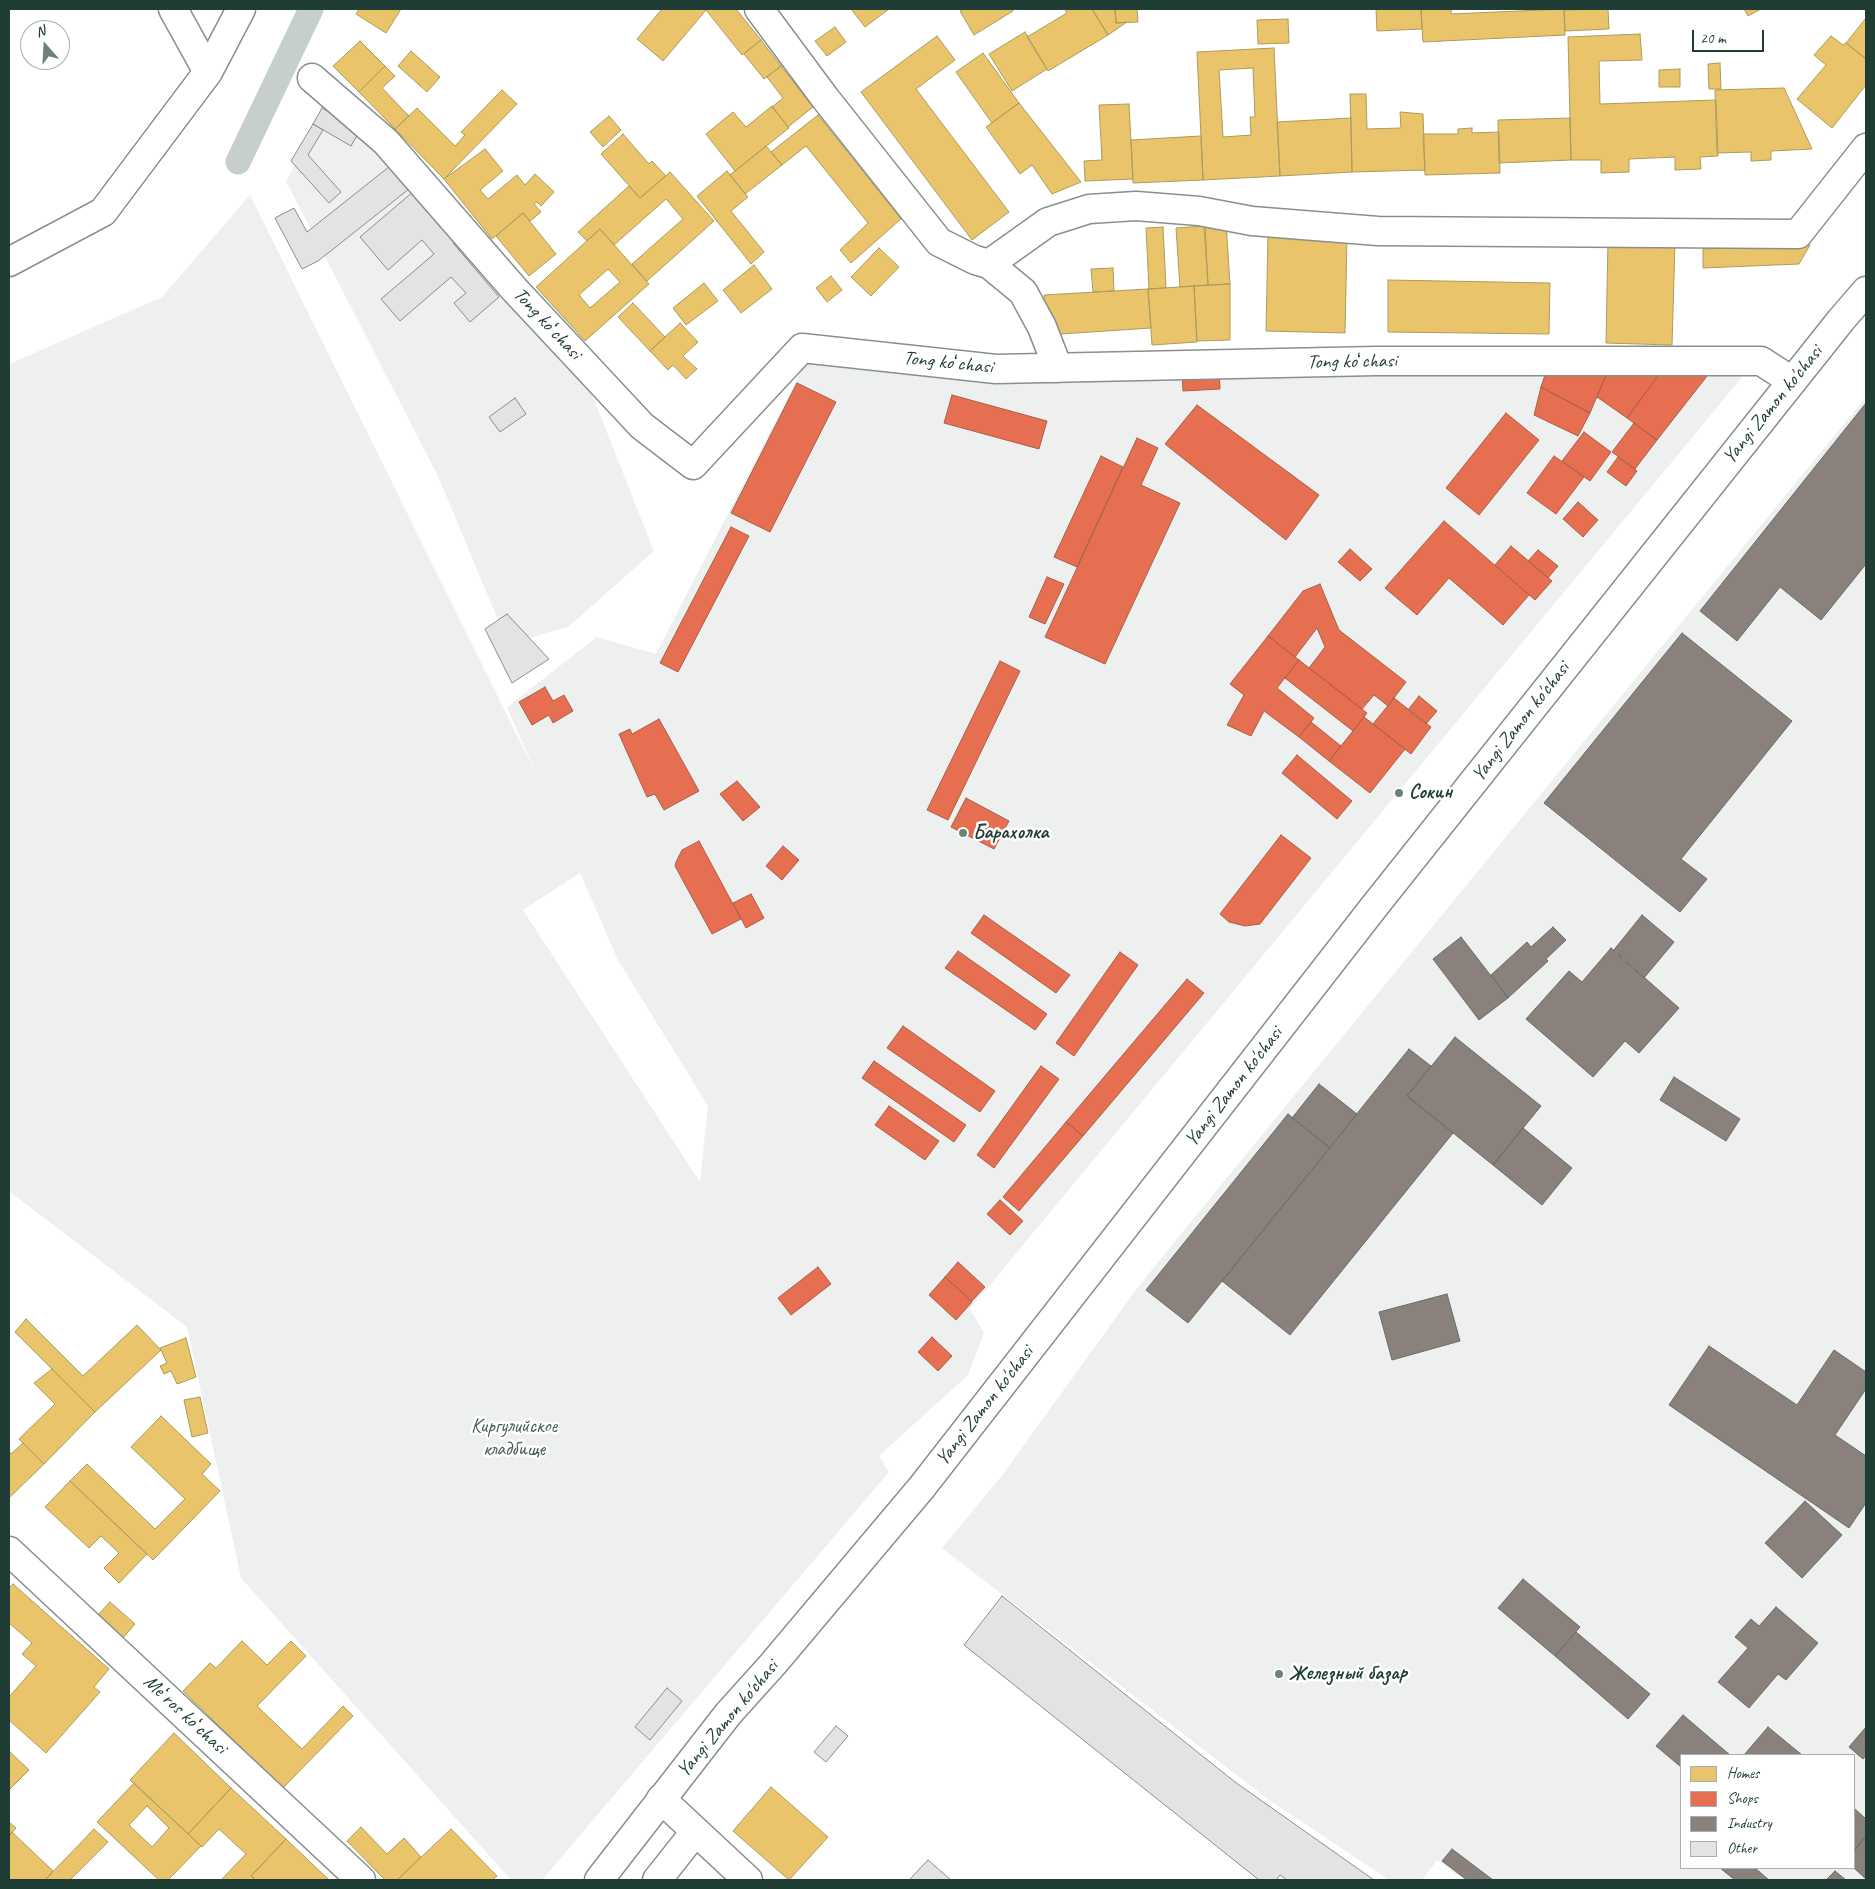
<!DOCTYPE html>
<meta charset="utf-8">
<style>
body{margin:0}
#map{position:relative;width:1875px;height:1889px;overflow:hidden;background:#fff;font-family:Caveat,sans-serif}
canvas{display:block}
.frame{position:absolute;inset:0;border:10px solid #1f3d34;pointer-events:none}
.legend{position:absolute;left:1680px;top:1754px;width:175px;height:115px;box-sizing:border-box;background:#fff;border:1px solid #a5b1ae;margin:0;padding:6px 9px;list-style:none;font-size:15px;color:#1f3d34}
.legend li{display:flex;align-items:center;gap:10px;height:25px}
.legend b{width:25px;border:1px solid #a5b1ae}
.north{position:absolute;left:20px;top:20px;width:50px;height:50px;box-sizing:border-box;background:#fff;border:1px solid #a5b1ae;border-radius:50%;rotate:341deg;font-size:14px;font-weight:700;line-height:20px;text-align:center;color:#1f3d34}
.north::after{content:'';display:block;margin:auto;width:18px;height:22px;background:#6d817b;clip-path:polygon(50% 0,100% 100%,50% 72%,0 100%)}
.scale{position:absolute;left:1692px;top:30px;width:72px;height:22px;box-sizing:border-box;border:2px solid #1f3d34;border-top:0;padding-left:6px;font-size:15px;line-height:18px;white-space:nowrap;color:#1f3d34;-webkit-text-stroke:4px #fff;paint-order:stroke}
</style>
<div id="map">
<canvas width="1875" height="1889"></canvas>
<div class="frame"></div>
<ul class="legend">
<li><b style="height:14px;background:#e9c46a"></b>Homes</li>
<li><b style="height:14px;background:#e76f51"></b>Shops</li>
<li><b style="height:14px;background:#8a817c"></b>Industry</li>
<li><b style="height:14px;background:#e2e3e2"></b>Other</li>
</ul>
<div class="north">N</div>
<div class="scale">20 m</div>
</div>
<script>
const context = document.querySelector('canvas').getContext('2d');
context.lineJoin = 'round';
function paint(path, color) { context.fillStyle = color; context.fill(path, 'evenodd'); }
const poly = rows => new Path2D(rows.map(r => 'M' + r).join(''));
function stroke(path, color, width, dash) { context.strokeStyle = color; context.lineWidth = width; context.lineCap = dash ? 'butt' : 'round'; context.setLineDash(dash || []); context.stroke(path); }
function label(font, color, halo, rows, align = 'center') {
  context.font = font + ' Caveat,sans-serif'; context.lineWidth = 5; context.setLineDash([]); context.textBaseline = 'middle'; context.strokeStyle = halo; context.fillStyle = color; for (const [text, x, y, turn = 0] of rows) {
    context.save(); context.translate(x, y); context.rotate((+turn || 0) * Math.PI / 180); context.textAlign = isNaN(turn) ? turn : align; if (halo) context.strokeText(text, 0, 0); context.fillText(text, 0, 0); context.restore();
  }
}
paint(poly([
 [330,102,455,232,585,377,654,551,568,627,508,644,438,476,286,181],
 [250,195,535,772,507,707,597,637,656,654,811,352,1013,363,1753,364,970,1309,984,1333,968,1375,879,1456,889,1472,542,1880,511,1880,241,1578,187,1327,9,1191,9,364,162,297],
 [580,873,618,960,708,1106,700,1182,523,910],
 [1866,397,1866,1880,1464,1880,1437,1860,1422,1880,1389,1880,1269,1800,942,1548,1004,1473,1132,1295,1158,1262],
 [1681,1755,1854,1755,1854,1868,1681,1868]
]), '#edf0ef');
const homes = poly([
 [359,9,401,9,386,33,356,14,359,9],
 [662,9,736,9,761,40,742,55,706,10,663,61,637,39,662,9],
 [851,9,889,9,865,27,851,9],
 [963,9,1012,9,1013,11,974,35,960,11,963,9],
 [1065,9,1092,9,1108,35,1048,71,1027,37,1067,13,1065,9],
 [1092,9,1115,9,1116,23,1127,22,1108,35,1092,9],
 [1115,9,1137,9,1138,22,1116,23,1115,9],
 [1376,9,1421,9,1422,29,1377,31,1376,9],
 [1421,9,1451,9,1451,14,1564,9,1565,35,1423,42,1421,9],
 [1608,9,1609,29,1565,31,1564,10,1608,9],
 [1744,9,1761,9,1748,16,1744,9],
 [1866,18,1866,59,1846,43,1866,18],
 [1288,19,1289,43,1258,44,1257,20,1288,19],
 [835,27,846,42,827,56,815,41,835,27],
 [1025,32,1047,69,1012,91,989,54,1025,32],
 [1640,34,1642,60,1599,61,1600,104,1716,100,1718,156,1700,157,1701,169,1675,170,1675,157,1629,159,1629,172,1601,173,1601,160,1571,160,1568,37,1640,34],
 [937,36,955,60,916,89,1009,212,972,240,861,92,937,36],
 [1831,36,1843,45,1846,43,1866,59,1866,85,1832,128,1797,99,1826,65,1814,55,1831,36],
 [761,40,781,66,764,79,744,54,761,40],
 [360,41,385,66,359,92,333,66,360,41],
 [1274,48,1280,176,1203,180,1197,52,1274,48],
 [1253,68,1255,117,1250,117,1251,135,1223,137,1219,70,1253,68],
 [411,51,440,77,427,92,398,66,411,51],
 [983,53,1019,103,992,123,956,72,983,53],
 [1720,63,1721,89,1709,89,1708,64,1720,63],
 [385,66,395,76,382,88,409,116,395,129,359,92,385,66],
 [781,66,813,107,788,127,772,107,783,98,767,77,781,66],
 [1680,69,1680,87,1659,87,1659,70,1680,69],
 [1784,88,1812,149,1771,151,1771,160,1751,161,1751,152,1717,153,1715,90,1784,88],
 [502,90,517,104,444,179,395,129,417,108,455,146,465,135,461,132,502,90],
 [1350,94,1366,94,1367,129,1401,128,1400,112,1423,114,1425,170,1352,172,1350,94],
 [1019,103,1081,182,1052,194,1032,165,1020,174,986,127,1019,103],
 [1129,104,1133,179,1085,181,1084,161,1102,160,1099,105,1129,104],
 [772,106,789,128,735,171,706,134,733,112,746,127,772,106],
 [818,115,901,219,851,263,840,250,868,223,806,146,782,165,771,152,818,115],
 [609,116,621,130,603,147,590,132,609,116],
 [1351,118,1352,172,1280,176,1277,122,1351,118],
 [1570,118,1571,160,1499,163,1498,120,1570,118],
 [1472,128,1472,133,1499,132,1500,173,1425,175,1423,134,1458,134,1458,129,1472,128],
 [623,134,649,164,652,161,666,176,640,198,601,154,623,134],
 [1201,136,1203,180,1133,183,1131,140,1201,136],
 [766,146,782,165,745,194,730,175,766,146],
 [485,149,503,171,480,190,488,199,517,175,525,185,535,174,554,192,541,206,537,202,534,204,541,212,530,221,523,213,492,239,444,179,485,149],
 [727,171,748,197,731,211,764,252,751,264,697,196,727,171],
 [670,172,714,221,647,281,632,264,683,219,666,199,614,245,600,229,587,241,578,232,629,186,640,198,670,172],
 [523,213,556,254,529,276,496,236,523,213],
 [1226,223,1230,284,1208,285,1204,225,1226,223],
 [1205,226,1208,285,1180,287,1176,228,1205,226],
 [1163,227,1166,288,1149,289,1146,228,1163,227],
 [600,229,649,284,585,341,536,287,600,229],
 [608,269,620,282,590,308,579,295,608,269],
 [1268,235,1347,236,1345,333,1266,331,1268,235],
 [1608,241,1675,243,1672,345,1606,343,1608,241],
 [1810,245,1799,264,1703,268,1703,249,1810,245],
 [879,248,899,267,871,296,851,277,879,248],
 [754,265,772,289,741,313,723,290,754,265],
 [1113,268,1114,291,1093,292,1091,269,1113,268],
 [831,276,842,290,827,302,816,288,831,276],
 [1388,280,1550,283,1549,334,1388,332,1388,280],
 [704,283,718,301,686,325,673,308,704,283],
 [1230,284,1230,340,1197,341,1194,286,1230,284],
 [1194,286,1197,342,1152,345,1148,289,1194,286],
 [1148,289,1151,328,1046,335,1044,295,1148,289],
 [633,303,665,337,650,351,618,317,633,303],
 [680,323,698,342,683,356,697,369,686,379,673,365,668,370,650,351,680,323],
 [26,1319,83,1376,137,1325,161,1350,95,1412,15,1332,26,1319],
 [186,1338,196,1377,177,1384,171,1371,164,1374,160,1366,167,1363,160,1348,186,1338],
 [52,1369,95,1412,44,1464,19,1439,55,1404,34,1383,52,1369],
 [200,1397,208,1433,192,1437,184,1400,200,1397],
 [161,1416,211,1464,202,1474,220,1491,153,1560,70,1481,87,1464,155,1529,185,1499,131,1447,161,1416],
 [23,1443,44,1464,9,1498,9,1451,11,1454,23,1443],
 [70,1481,147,1554,119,1583,104,1568,119,1553,101,1536,89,1548,45,1507,70,1481],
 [13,1584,109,1669,94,1687,100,1692,46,1753,9,1720,9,1697,36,1666,22,1654,32,1643,9,1623,9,1588,13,1584],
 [110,1602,135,1624,123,1638,98,1615,110,1602],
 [242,1641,267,1665,291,1641,306,1656,257,1706,302,1749,343,1706,353,1716,283,1788,183,1691,210,1663,216,1668,242,1641],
 [174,1733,231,1788,188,1834,130,1780,174,1733],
 [9,1751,29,1770,9,1790,9,1751],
 [134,1783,201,1846,168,1880,159,1880,97,1822,134,1783],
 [147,1806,169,1828,152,1847,129,1825,147,1806],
 [771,1787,828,1837,789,1880,733,1831,771,1787],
 [231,1788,286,1839,251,1876,256,1880,221,1880,246,1854,219,1829,202,1847,188,1834,231,1788],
 [9,1822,16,1828,9,1836,9,1822],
 [361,1827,387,1854,404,1838,421,1857,397,1880,385,1880,347,1841,361,1827],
 [94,1829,108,1842,70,1880,45,1880,94,1829],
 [451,1829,497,1876,492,1880,397,1880,451,1829],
 [12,1832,53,1871,45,1880,9,1880,9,1836,12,1832],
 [286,1839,329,1880,256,1880,251,1876,286,1839]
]);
paint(homes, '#e9c46a');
stroke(homes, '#ac9c5a', 1);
const shops = poly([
 [1610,365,1663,369,1627,418,1597,397,1610,365],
 [1610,365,1590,413,1541,387,1548,366,1610,365],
 [1219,366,1220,389,1183,391,1182,368,1219,366],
 [1663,369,1711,371,1657,440,1627,418,1663,369],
 [797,383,836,402,770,532,731,513,797,383],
 [1541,387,1590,413,1578,436,1534,415,1541,387],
 [952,395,1047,421,1039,449,944,423,952,395],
 [1197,405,1319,495,1286,540,1165,444,1197,405],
 [1506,413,1539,440,1479,515,1446,488,1506,413],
 [1634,423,1657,440,1635,469,1612,452,1634,423],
 [1584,432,1611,452,1590,481,1562,461,1584,432],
 [1137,438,1158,448,1141,485,1180,503,1105,664,1045,637,1137,438],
 [1101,456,1123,467,1077,567,1054,557,1101,456],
 [1554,456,1584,477,1556,514,1527,493,1554,456],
 [1618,457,1637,471,1626,486,1607,472,1618,457],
 [1578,502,1598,520,1583,537,1563,519,1578,502],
 [1444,521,1529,595,1503,625,1449,578,1417,615,1385,588,1444,521],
 [731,527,749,536,678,672,660,663,731,527],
 [1511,546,1552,581,1535,600,1495,565,1511,546],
 [1350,549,1372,569,1360,581,1338,562,1350,549],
 [1538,550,1558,566,1548,578,1528,561,1538,550],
 [1047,577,1064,584,1045,624,1029,617,1047,577],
 [1320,584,1339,630,1406,682,1388,706,1374,695,1362,709,1309,668,1325,647,1317,628,1295,657,1268,636,1303,591,1320,584],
 [1268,636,1299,660,1277,688,1314,718,1299,737,1264,711,1251,736,1227,725,1244,695,1230,684,1268,636],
 [1299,660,1367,713,1353,731,1285,678,1299,660],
 [1000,661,1020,671,948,820,927,810,1000,661],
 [545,687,553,701,564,695,573,711,553,723,549,715,532,725,519,702,545,687],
 [1419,696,1437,711,1426,724,1408,710,1419,696],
 [1394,698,1431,727,1411,754,1373,724,1394,698],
 [1364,717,1405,749,1370,793,1329,761,1364,717],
 [659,719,699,791,664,810,655,794,647,797,619,734,630,729,632,734,659,719],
 [1311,722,1341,746,1329,761,1299,737,1311,722],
 [1297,755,1352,801,1337,819,1282,773,1297,755],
 [737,781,760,807,743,821,720,794,737,781],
 [966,798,1009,821,994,849,951,827,966,798],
 [1281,835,1311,858,1260,924,1245,926,1229,922,1220,914,1281,835],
 [699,841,741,919,712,934,675,866,676,862,682,850,699,841],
 [783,846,799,860,782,880,766,866,783,846],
 [751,894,764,918,746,928,733,903,751,894],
 [984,915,1070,975,1056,993,971,933,984,915],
 [958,951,1047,1014,1035,1030,945,968,958,951],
 [1120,952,1138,965,1074,1056,1056,1043,1120,952],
 [1187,979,1204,993,1083,1136,1066,1122,1187,979],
 [903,1026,995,1091,980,1112,887,1048,903,1026],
 [874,1061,966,1125,954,1142,862,1078,874,1061],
 [1041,1066,1059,1079,994,1168,977,1155,1041,1066],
 [889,1106,939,1141,925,1160,875,1125,889,1106],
 [1066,1122,1083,1136,1019,1211,1003,1197,1066,1122],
 [1000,1200,1023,1221,1010,1235,987,1214,1000,1200],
 [958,1262,985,1287,972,1301,945,1277,958,1262],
 [818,1267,831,1284,791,1315,778,1298,818,1267],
 [945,1277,972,1302,956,1320,929,1295,945,1277],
 [932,1337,952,1356,938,1371,918,1352,932,1337]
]);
paint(shops, '#e76f51');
stroke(shops, '#ab6048', 1);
const industry = poly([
 [1866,403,1866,564,1821,620,1780,587,1737,641,1700,611,1866,403],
 [1682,633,1792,721,1681,859,1707,879,1680,912,1544,803,1682,633],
 [1642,915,1674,942,1644,978,1613,951,1642,915],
 [1553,927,1566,940,1546,959,1548,961,1508,998,1491,975,1527,942,1531,947,1553,927],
 [1461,937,1508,998,1479,1020,1433,959,1461,937],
 [1611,948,1679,1008,1639,1053,1625,1041,1593,1077,1526,1019,1569,971,1582,982,1611,948],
 [1455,1037,1541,1106,1493,1165,1407,1096,1455,1037],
 [1409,1049,1431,1066,1407,1096,1453,1133,1290,1335,1222,1281,1409,1049],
 [1674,1077,1740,1119,1726,1141,1660,1100,1674,1077],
 [1319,1084,1357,1114,1330,1148,1292,1118,1319,1084],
 [1288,1114,1330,1148,1188,1323,1146,1290,1288,1114],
 [1523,1128,1572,1168,1542,1205,1493,1165,1523,1128],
 [1447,1294,1460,1341,1392,1360,1379,1312,1447,1294],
 [1709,1346,1797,1405,1834,1350,1866,1372,1866,1389,1835,1435,1866,1456,1866,1503,1849,1528,1669,1405,1709,1346],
 [1805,1501,1842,1535,1802,1578,1765,1543,1805,1501],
 [1523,1579,1580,1627,1555,1656,1498,1608,1523,1579],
 [1776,1607,1818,1643,1786,1680,1778,1674,1749,1708,1718,1682,1748,1648,1735,1637,1751,1619,1759,1626,1776,1607],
 [1576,1632,1650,1694,1628,1719,1555,1656,1576,1632],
 [1683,1715,1730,1755,1681,1755,1681,1767,1656,1746,1683,1715],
 [1768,1727,1802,1755,1744,1755,1768,1727],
 [1866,1727,1866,1755,1863,1759,1849,1747,1866,1727],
 [1854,1808,1866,1819,1866,1836,1854,1851,1854,1808],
 [1866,1836,1866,1879,1854,1868,1854,1851,1866,1836],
 [1452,1849,1493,1880,1467,1880,1442,1861,1452,1849],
 [1720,1868,1755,1868,1769,1880,1735,1880,1720,1868],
 [1835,1871,1846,1880,1826,1880,1835,1871]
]);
paint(industry, '#8a817c');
stroke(industry, '#6a6d66', 1);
stroke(poly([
 [238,162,311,9]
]), '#c7cfcd', 25);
const building = poly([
 [322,108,360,130,351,146,313,124,322,108],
 [313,124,323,130,308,155,341,192,329,203,291,161,313,124],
 [390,166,409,189,318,261,302,269,275,218,294,208,307,232,390,166],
 [414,191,456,240,453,243,499,297,470,322,454,303,466,293,451,277,400,321,381,299,434,254,422,240,388,270,360,237,414,191],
 [515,398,526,414,500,432,489,417,515,398],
 [507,614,549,659,512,683,485,629,507,614],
 [1002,1596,1235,1782,1374,1880,1287,1880,1280,1875,1276,1880,1259,1880,964,1645,1002,1596],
 [667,1688,682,1701,650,1740,635,1727,667,1688],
 [836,1726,848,1736,826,1762,814,1752,836,1726],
 [928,1860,951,1880,909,1880,928,1860]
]);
paint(building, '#e2e3e2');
stroke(building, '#898f8d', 1);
const minor = poly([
 [173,9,208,72],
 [759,9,825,98,939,242,975,260,989,264,1048,222,1089,209,1136,206,1199,211,1252,221,1378,231,1798,234,1866,148],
 [312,78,386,142,515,290,642,426,693,465,802,348,996,369,1376,361,1761,361,1792,381],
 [9,262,103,212,208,72,241,9],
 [989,264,1023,292,1042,327,1058,368],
 [9,1551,361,1880],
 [661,1799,748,1880],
 [657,1880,695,1832]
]);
const tertiary = poly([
 [599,1880,728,1714,773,1664,922,1487,1377,903,1841,320,1866,291]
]);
stroke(minor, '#898f8d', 31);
stroke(tertiary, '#898f8d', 31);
stroke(minor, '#fff', 28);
stroke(tertiary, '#fff', 28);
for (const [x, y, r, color] of [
 [1399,793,5,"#6d817b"],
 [963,833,5,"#6d817b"],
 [1279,1674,5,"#6d817b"]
]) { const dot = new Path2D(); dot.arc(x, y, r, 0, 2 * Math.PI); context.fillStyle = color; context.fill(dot); stroke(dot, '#fff', 2); }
label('20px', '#1f3d34', '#fff', [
 ["Tong koʻchasi",547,324,47],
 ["Tong koʻchasi",1352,362,-1],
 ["Tong koʻchasi",948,363,6],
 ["Yangi Zamon ko'chasi",1773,405,-51],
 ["Yangi Zamon ko'chasi",1521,722,-52],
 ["Yangi Zamon ko'chasi",1234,1087,-52],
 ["Yangi Zamon ko'chasi",985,1406,-52],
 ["Meʻros koʻchasi",185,1715,43],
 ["Yangi Zamon ko'chasi",728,1719,-50]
]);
label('bold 20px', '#1f3d34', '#fff', [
 ["Сокин",1409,793],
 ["Барахолка",973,833],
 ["Железный базар",1289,1674]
], 'left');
label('20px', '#455e57', '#fff', [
 ["Киргулийское",514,1427],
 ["кладбище",514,1450]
]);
</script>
